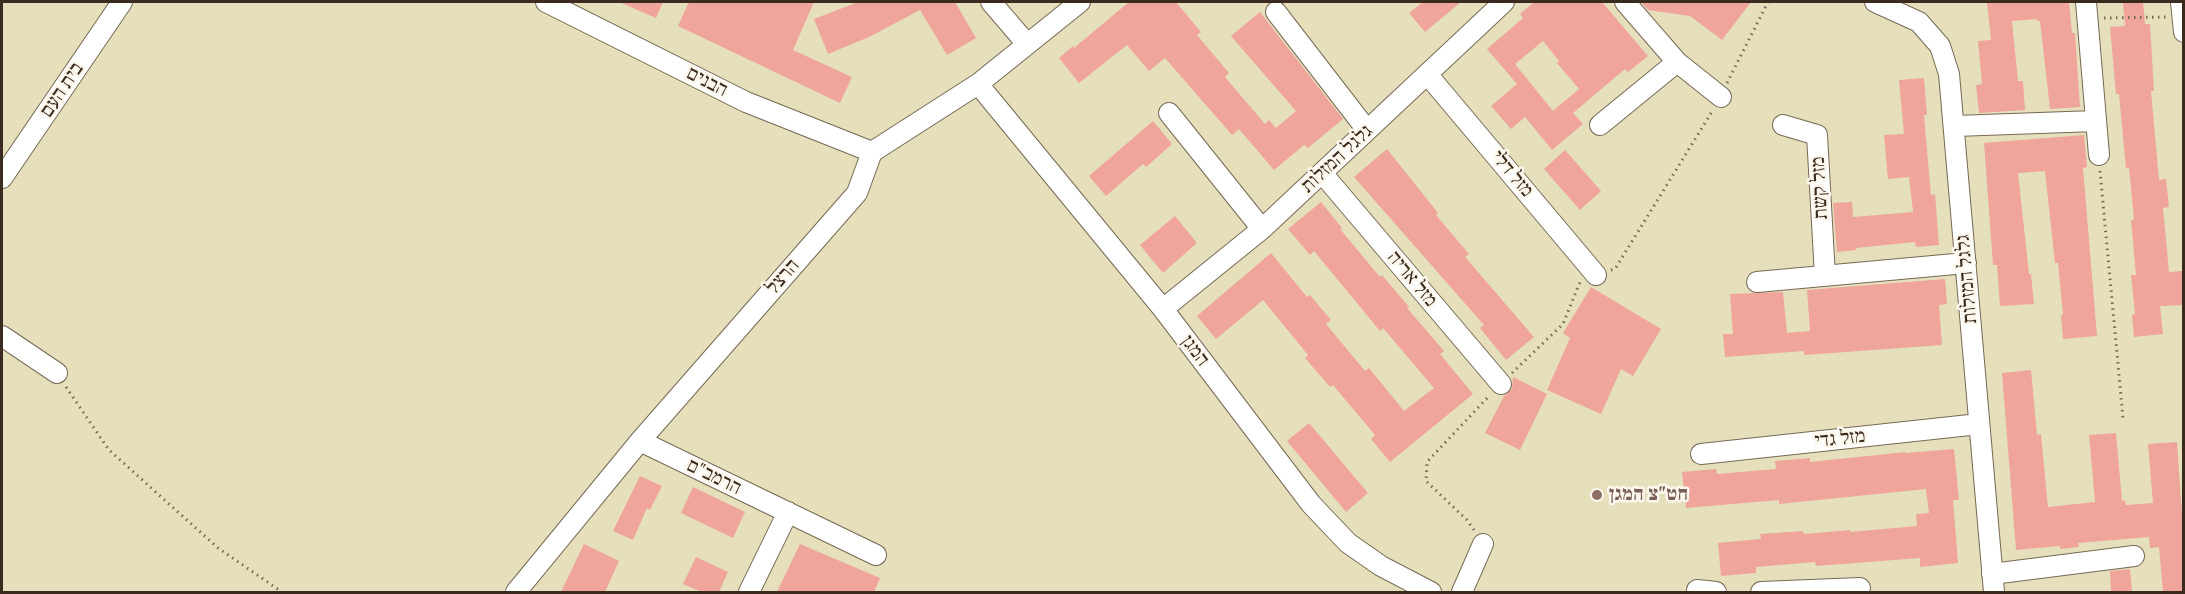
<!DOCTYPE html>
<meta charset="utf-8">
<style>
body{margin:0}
#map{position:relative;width:2185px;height:594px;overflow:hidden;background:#e6dfbb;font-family:"EB Garamond",serif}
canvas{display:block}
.frame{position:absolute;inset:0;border:3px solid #3b2a1e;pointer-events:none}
</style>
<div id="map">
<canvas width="2185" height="594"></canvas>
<div class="frame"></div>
</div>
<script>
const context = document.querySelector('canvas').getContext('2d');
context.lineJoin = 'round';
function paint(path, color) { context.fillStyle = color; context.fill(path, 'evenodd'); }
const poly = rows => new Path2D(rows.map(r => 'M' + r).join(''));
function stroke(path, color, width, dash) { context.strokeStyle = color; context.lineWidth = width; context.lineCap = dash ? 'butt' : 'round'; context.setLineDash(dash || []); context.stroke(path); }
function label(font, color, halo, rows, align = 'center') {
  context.font = font + ' "EB Garamond","Frank Ruhl Libre",serif'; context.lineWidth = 5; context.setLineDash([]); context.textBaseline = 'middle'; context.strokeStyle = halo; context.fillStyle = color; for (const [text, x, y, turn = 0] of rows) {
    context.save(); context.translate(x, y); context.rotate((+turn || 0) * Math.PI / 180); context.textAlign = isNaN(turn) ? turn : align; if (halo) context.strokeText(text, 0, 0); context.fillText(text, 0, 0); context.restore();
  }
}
paint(poly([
 [619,2,663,2,656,18],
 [689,2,814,2,793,50,852,77,840,103,678,26],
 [858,2,955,2,976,38,947,55,920,10,869,37,828,54,814,19],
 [1129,2,1176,2,1201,32,1197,35,1229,73,1225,77,1265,124,1269,120,1276,128,1296,111,1231,36,1260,12,1343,119,1308,148,1304,145,1274,170,1239,129,1232,135,1165,58,1149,71,1127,45,1079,83,1059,58,1073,46,1074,48],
 [1423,2,1461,2,1425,32,1409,13],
 [1534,2,1602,2,1648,56,1628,72,1625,69,1573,113,1583,124,1552,150,1525,117,1511,129,1491,106,1517,84,1487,49,1523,18,1520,14],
 [1543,41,1559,61,1557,63,1579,89,1553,111,1515,64],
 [1641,2,1751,2,1722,40,1690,16,1648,10],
 [1987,2,2069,2,2072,33,2075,33,2080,107,2050,109,2040,21,2037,21,2037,19,2012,21,2018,81,2023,81,2025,110,1979,113,1976,85,1982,84,1978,41,1991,40],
 [2123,2,2143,2,2145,24,2150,24,2154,91,2151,91,2159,180,2166,179,2169,207,2163,208,2169,272,2182,271,2184,291,2184,305,2160,306,2163,334,2134,337,2132,315,2135,314,2131,275,2136,275,2131,220,2134,220,2129,168,2126,168,2119,94,2116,94,2110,27,2125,26],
 [1924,78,1927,115,1924,115,1931,195,1935,194,1939,245,1916,247,1915,242,1856,248,1856,250,1837,252,1833,203,1852,202,1853,217,1913,212,1909,177,1888,179,1884,135,1904,134,1899,80],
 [1153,121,1172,144,1146,167,1143,164,1106,196,1089,176],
 [2084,135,2087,167,2083,168,2097,336,2063,339,2061,315,2063,315,2058,263,2055,263,2045,171,2018,173,2029,274,2031,274,2034,304,2000,306,1997,265,1993,265,1984,143],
 [1387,149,1438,213,1436,215,1469,254,1465,257,1534,337,1506,360,1480,328,1484,325,1354,177],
 [1565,150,1601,191,1580,210,1544,169],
 [1321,202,1342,228,1340,229,1380,277,1382,275,1409,307,1407,308,1444,351,1440,354,1473,394,1390,462,1371,439,1375,435,1333,385,1330,387,1305,358,1308,355,1263,300,1216,339,1197,316,1271,253,1307,297,1310,295,1331,320,1326,324,1365,371,1369,368,1404,411,1434,388,1383,328,1380,331,1314,251,1310,255,1288,229],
 [1175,216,1197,243,1163,273,1140,245],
 [1945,279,1947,304,1939,305,1942,345,1804,355,1804,351,1725,357,1723,334,1733,334,1730,294,1783,292,1787,333,1810,331,1807,290],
 [1591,287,1661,329,1633,376,1621,369,1601,414,1547,390,1570,338,1563,333],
 [2031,370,2037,435,2041,434,2048,507,2095,502,2089,435,2116,433,2122,501,2125,500,2126,505,2153,503,2148,444,2177,442,2184,546,2184,592,2163,592,2159,547,2150,548,2149,537,2078,543,2079,547,2060,549,2060,546,2016,550,2002,373],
 [1513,377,1547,394,1520,450,1485,433,1504,396,1512,389],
 [1309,423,1368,493,1346,512,1287,441],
 [1954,449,1959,500,1953,500,1958,563,1920,567,1920,558,1816,566,1815,562,1756,567,1756,573,1721,576,1718,543,1761,539,1760,534,1803,531,1804,534,1850,530,1850,532,1917,526,1916,514,1929,513,1926,489,1779,504,1779,500,1686,508,1682,472,1716,469,1717,474,1776,469,1775,461,1810,458,1810,462,1906,452,1906,453],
 [640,476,662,486,650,510,647,508,633,540,613,531],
 [693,487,745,512,733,538,681,513],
 [584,544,619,561,605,592,561,592],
 [800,544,880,578,874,592,777,592],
 [696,557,728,572,719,592,702,592,683,584],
 [2130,569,2132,592,2111,592,2110,571]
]), '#efa49c');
const minor = poly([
 [546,2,746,102,872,152],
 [991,2,1027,44],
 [1625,2,1677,62,1721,97],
 [1875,2,1919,22,1940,46,1949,74,1994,592],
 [2086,2,2099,155],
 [2181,2,2184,32],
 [1276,12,1367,130],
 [1427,74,1596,275],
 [978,84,1163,309,1311,504,1348,543,1381,566,1431,592],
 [1169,113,1262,229],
 [1600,125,1677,62],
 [1783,125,1817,135,1825,276],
 [1955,126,2096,121],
 [1322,173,1501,384],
 [2,178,122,2],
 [1757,282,1966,263],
 [1163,309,1262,229,1504,2],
 [2,336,57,373],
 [640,441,876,555],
 [1701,454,1979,424],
 [1992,574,2134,556],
 [1697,590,1716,592],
 [516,592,640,441,857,193,872,152,978,84,1080,2],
 [749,592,788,512],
 [1462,592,1483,544],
 [1761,592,1860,588]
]);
stroke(minor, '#776955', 22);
stroke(poly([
 [2104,18,2167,17],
 [1727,83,1768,2],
 [2100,171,2123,418],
 [1611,270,1615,269,1713,110],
 [1512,373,1563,324,1580,282],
 [66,387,109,450,218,548,282,592],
 [1474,530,1467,520,1426,481,1427,462,1490,395]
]), '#776955', 3, [1.5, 4.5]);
stroke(minor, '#fff', 20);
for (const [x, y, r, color] of [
 [1597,495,6,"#8d6e63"]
]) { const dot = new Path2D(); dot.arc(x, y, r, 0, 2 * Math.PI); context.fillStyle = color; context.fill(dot); stroke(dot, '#fbf7ec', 2); }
label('20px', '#3b2a1e', '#fbf7ec', [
 ["הבנים",707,82,27],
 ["בית העם",62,90,-56],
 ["גלגל המזלות",1337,159,-43],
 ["מזל דלי",1512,174,50],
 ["מזל קשת",1820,188,-93],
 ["הרצל",783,277,-49],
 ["מזל אריה",1412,279,50],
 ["גלגל המזלות",1967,279,-95],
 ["המגן",1195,351,53],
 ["מזל גדי",1840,439,-6],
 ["הרמב\"ם",714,477,26]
]);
label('bold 20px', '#785e54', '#fbf7ec', [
 ["חט\"צ המגן",1609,495]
], 'left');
</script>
